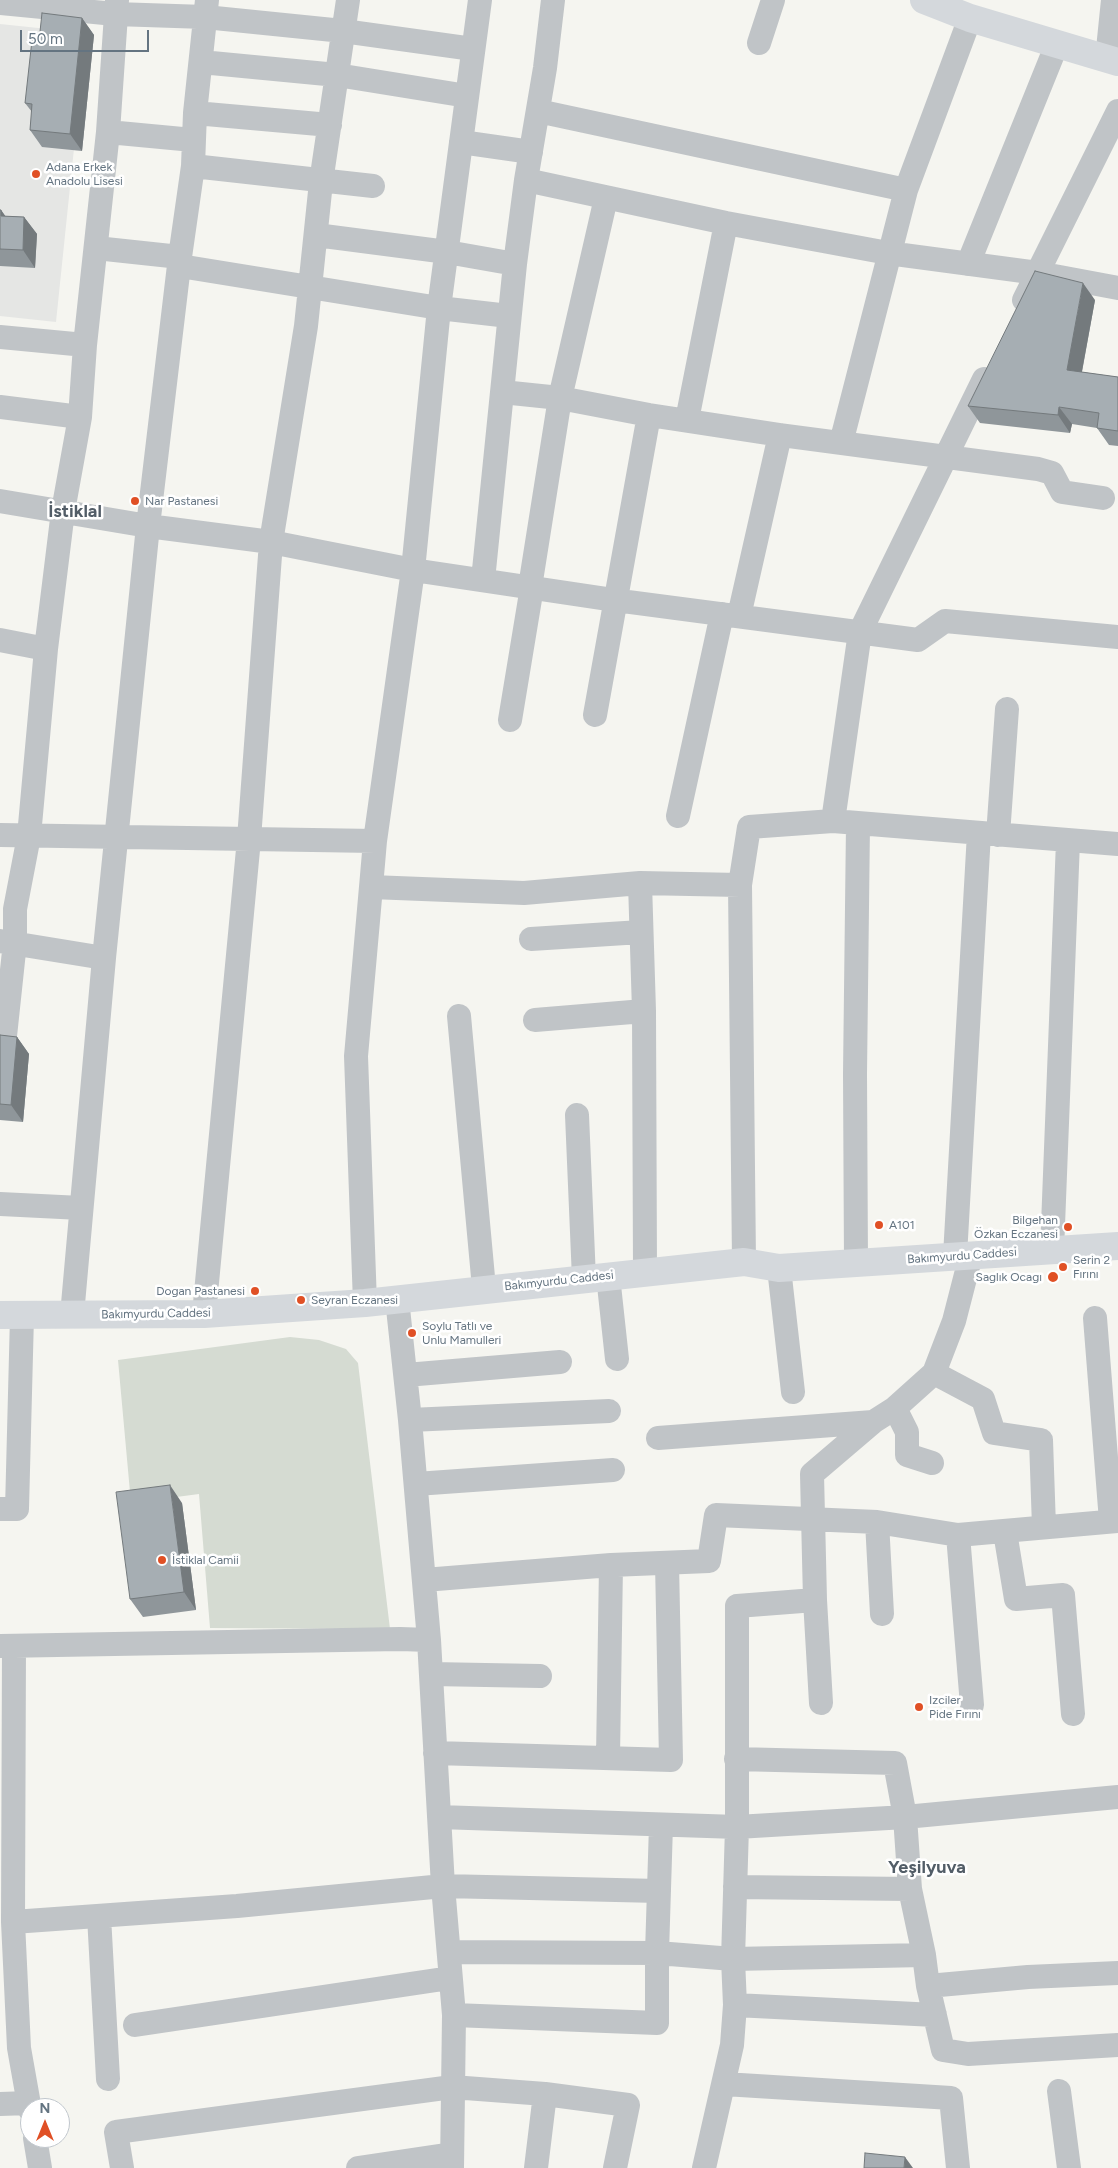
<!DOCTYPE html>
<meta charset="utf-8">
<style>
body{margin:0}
#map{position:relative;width:1118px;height:2168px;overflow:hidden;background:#f5f5f0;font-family:Figtree,sans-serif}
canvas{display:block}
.north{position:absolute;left:20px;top:2098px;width:50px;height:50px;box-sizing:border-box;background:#fff;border:1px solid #c1c7cd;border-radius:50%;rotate:0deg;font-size:14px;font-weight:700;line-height:20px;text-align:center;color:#647481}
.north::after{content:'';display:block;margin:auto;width:18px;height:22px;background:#e05025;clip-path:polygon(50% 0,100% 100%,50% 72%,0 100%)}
.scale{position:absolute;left:20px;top:30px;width:129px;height:22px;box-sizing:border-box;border:2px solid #647481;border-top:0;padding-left:6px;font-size:15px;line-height:18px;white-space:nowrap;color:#647481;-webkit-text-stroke:4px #fff;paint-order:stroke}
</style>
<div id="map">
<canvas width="1118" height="2168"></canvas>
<div class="north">N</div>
<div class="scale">50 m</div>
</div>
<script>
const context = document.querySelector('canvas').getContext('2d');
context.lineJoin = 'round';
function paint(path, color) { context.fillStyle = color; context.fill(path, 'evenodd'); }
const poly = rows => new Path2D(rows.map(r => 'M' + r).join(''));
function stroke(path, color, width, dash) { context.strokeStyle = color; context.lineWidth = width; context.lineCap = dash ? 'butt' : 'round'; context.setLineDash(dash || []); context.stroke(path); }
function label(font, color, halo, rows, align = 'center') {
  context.font = font + ' Figtree,sans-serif'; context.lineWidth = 5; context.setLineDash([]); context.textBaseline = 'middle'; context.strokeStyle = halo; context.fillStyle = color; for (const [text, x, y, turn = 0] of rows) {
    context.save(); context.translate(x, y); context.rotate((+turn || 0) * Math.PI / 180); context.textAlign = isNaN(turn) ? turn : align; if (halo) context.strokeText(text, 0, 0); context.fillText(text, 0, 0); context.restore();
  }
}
paint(poly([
 [0,24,86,33,56,322,0,316]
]), '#e5e6e4');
paint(poly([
 [290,1337,319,1340,346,1349,358,1363,390,1629,210,1628,199,1494,131,1503,118,1360]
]), '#d5dbd2');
stroke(poly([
 [0,3,115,14,205,17,343,31,473,49],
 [759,43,773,0],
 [1107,59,1113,0],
 [201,62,337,75,467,96],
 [538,111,906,190],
 [195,113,330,125],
 [108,132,193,140],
 [461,142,531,152],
 [193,166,373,186],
 [526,180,726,223,888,253,1038,273,1118,288],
 [316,235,447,252,515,264],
 [96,248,180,257],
 [968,264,1057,44],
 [180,266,439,308,509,316],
 [1024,300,1118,111],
 [0,337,85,345],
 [502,392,560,398,649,415,780,435,1038,469,1052,473,1062,492,1103,498],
 [0,407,80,417],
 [687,420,726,223],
 [841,443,906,190,970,18],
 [0,501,148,526,271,542,413,570,614,600,918,640,945,621,1118,637],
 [483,580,515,264,526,180,545,68,553,0],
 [530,587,560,398,606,198],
 [739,616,780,435],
 [0,640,46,649],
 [595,715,649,415],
 [510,720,532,587],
 [678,816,722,614],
 [833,821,860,632,984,379],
 [0,835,375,841],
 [998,835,1007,709],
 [640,883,644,1011,645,1272],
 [371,887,524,893,640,883,740,885],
 [531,939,641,932],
 [0,941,104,958],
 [459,1016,484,1288],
 [535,1020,644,1011],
 [5,1036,15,942,15,909,29,836,46,649,63,511,80,417,85,345,108,132,117,0],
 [577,1115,584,1279],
 [0,1204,81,1208],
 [1052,1251,1068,841],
 [955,1256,979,833],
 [744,1262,740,885,749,827,833,821,1118,844],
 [856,1264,855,1074,858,824],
 [779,1268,793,1392],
 [608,1276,617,1359],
 [397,1299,410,1420,429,1640,443,1886,454,2015,452,2168],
 [365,1303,356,1056,371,887,375,841,413,570,439,308,480,0],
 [204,1314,249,839,271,542,306,326,321,182,348,0],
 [72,1315,104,958,148,526,180,257,193,166,195,113,207,0],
 [1095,1318,1111,1521],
 [934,1373,983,1399,994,1433,1041,1440,1044,1527],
 [406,1375,560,1362],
 [895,1408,907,1432,907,1455,932,1463],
 [410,1420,609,1411],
 [658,1438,873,1422],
 [416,1484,613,1470],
 [0,1509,17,1509,22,1316],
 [877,1522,882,1614],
 [1005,1532,1016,1599,1063,1595,1073,1714],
 [958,1535,972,1705],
 [424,1580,611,1565,709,1561,716,1515,877,1522,958,1535,1118,1521],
 [0,1646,400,1639,429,1640],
 [14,1646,13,1922,19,2048,30,2110],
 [431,1674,540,1676],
 [821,1703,815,1600,812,1474,873,1422,895,1408,934,1373,954,1321,971,1255],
 [435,1753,671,1760,667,1563],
 [608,1757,611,1565],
 [736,1759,895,1763,905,1817,910,1889,924,1955,928,1986,943,2050,968,2054,1118,2045],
 [439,1817,737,1827,905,1817,1118,1797],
 [735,1887,910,1889],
 [99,1916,108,2079],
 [13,1922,237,1906,443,1886,659,1891],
 [449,1952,657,1953,733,1959,924,1955],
 [928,1986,1028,1977,1118,1973],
 [735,2005,935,2015],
 [454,2015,657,2023,657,1953,661,1825],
 [135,2025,450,1978],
 [724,2084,951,2098,958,2168],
 [1059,2091,1069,2168],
 [0,2104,29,2103],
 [35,2138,40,2168],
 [122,2168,116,2132,452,2087,545,2094,628,2105,615,2168],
 [358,2168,452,2154],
 [536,2168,545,2094],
 [704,2168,732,2045,735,2005,733,1959,737,1827,737,1606,815,1600]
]), '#c0c4c7', 24);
stroke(poly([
 [924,0,970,18,1118,62],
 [0,1315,204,1314,365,1303,744,1262,779,1268,1118,1246]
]), '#d4d8dc', 28);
paint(poly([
 [82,18,94,35,82,151,42,147,30,130,32,112,25,103,39,41],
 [0,210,1,210,5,216,24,217,37,234,35,268,0,266],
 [1095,300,1082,372,1118,377,1118,446,1109,445,1097,428,1072,424,1070,433,980,423,968,406],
 [0,1035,17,1037,29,1054,23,1122,0,1120],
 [182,1503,196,1610,143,1617,130,1599]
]), '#8f969a');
paint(poly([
 [82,18,94,35,82,151,70,134],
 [1,210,14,228,1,216],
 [24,217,37,234,35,268,23,250],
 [1083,283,1095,300,1079,387,1067,370],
 [1059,407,1072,424,1070,433,1058,415],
 [17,1037,29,1054,23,1122,11,1105],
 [170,1485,182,1503,196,1610,184,1592],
 [905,2157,913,2168,904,2168]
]), '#747a7d');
const building = poly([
 [42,13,82,18,70,134,30,130,32,104,25,103,32,40,39,41,42,13],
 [0,210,1,210,1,216,24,217,23,250,0,249,0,210],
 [1035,271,1083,283,1067,370,1118,377,1118,431,1097,428,1099,413,1059,407,1058,415,968,406,1035,271],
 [0,1035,17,1037,11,1105,0,1104,0,1035],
 [170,1485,184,1592,130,1599,116,1492,170,1485],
 [865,2153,905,2157,904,2168,864,2168,865,2153]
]);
paint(building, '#a6aeb3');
stroke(building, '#747a7d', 1);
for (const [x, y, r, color] of [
 [36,174,5,"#e05025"],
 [135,501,5,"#e05025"],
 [879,1225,5,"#e05025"],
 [1068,1227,5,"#e05025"],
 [1063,1267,5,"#e05025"],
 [1053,1277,6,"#e05025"],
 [255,1291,5,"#e05025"],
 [301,1300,5,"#e05025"],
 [412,1333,5,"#e05025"],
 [162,1560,5,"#e05025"],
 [919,1707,5,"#e05025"]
]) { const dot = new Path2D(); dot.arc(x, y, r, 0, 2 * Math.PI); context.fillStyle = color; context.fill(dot); stroke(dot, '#fff', 2); }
label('12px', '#647481', '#fff', [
 ["Adana Erkek",46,167],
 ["Anadolu Lisesi",46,181],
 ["Nar Pastanesi",145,501],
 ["Bilgehan",1058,1220,"right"],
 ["Özkan Eczanesi",1058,1234,"right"],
 ["A101",889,1225],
 ["Serin 2",1073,1260],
 ["Fırını",1073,1274],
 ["Saglık Ocagı",1042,1277,"right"],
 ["Dogan Pastanesi",245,1291,"right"],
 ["Seyran Eczanesi",311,1300],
 ["Soylu Tatlı ve",422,1326],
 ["Unlu Mamulleri",422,1340],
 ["İstiklal Camii",172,1560],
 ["Izciler",929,1700],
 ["Pide Fırını",929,1714]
], 'left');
label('12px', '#647481', '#fff', [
 ["Bakımyurdu Caddesi",962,1256,-4],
 ["Bakımyurdu Caddesi",559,1281,-6],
 ["Bakımyurdu Caddesi",156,1314,-1]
]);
label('bold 18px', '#525d67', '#fff', [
 ["İstiklal",75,512],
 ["Yeşilyuva",927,1868]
]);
</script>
